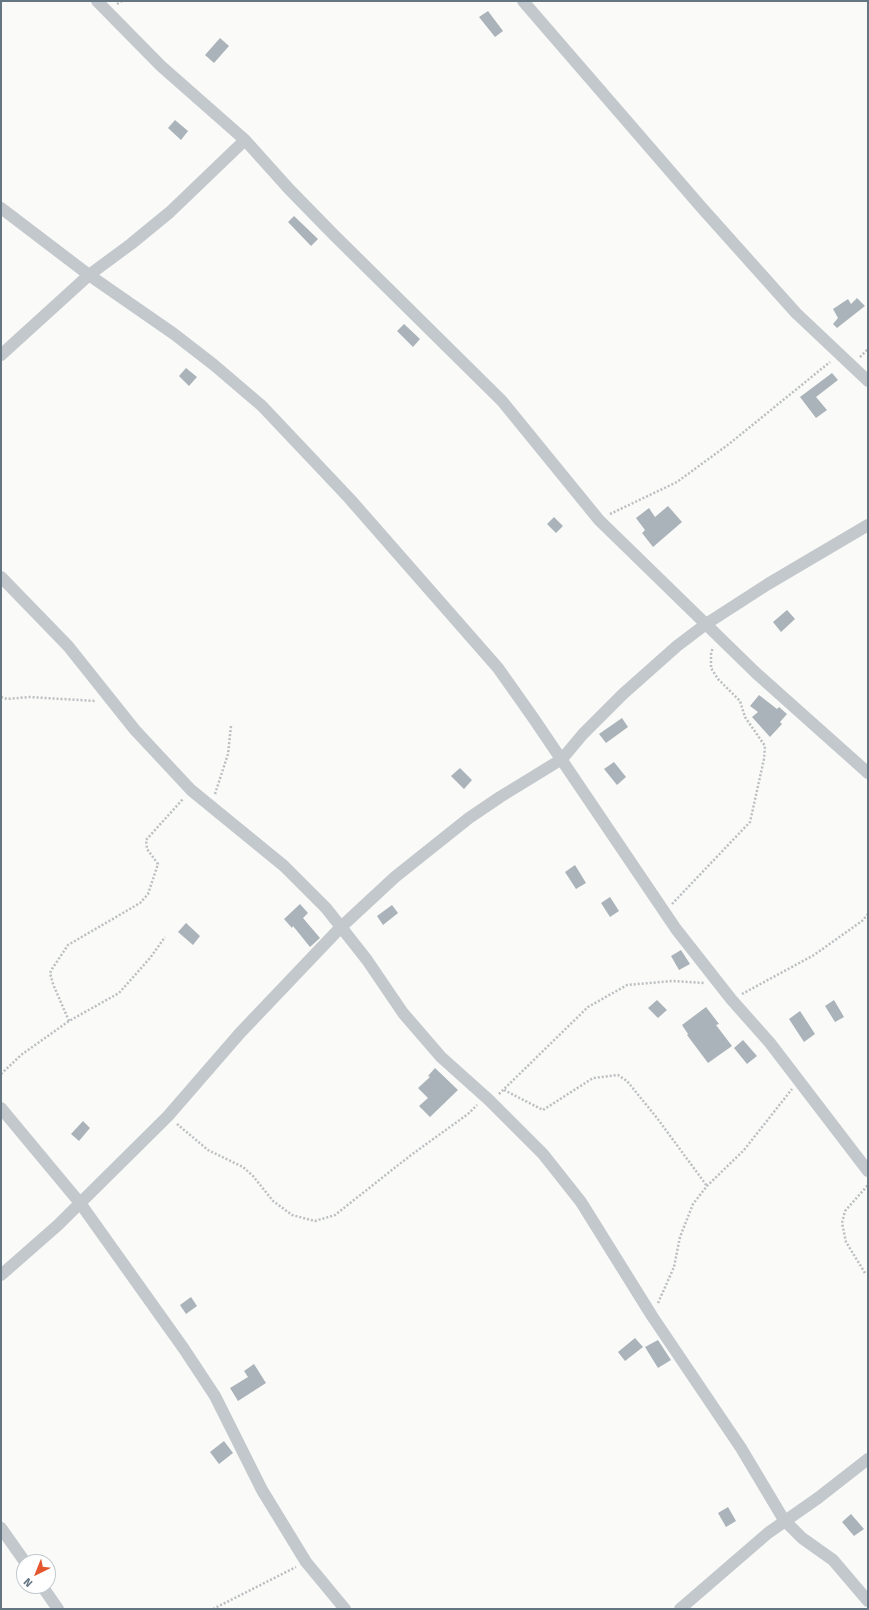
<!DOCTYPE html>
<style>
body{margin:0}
#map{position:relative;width:869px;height:1610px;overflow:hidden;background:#fafaf8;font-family:"Fira Sans",sans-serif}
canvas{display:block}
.frame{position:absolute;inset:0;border:2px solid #657683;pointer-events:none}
.north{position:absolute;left:16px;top:1554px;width:40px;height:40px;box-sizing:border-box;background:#fff;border:1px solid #c1c8cd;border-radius:50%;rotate:223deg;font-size:11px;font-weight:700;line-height:16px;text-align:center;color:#657683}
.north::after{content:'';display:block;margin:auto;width:14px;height:18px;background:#e4572e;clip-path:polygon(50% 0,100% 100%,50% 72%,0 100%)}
</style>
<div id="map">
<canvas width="869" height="1610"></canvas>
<div class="frame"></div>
<div class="north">N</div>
</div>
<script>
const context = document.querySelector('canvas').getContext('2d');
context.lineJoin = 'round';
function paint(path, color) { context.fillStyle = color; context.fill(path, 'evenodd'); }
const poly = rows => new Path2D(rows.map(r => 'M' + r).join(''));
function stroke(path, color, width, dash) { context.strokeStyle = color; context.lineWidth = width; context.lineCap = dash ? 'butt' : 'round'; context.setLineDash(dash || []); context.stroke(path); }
paint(poly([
 [488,11,503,31,495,37,479,17],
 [220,38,229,46,214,63,205,55],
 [175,120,188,131,181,140,168,128],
 [294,216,318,239,311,246,288,222],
 [857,298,865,306,837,328,833,324,838,318,833,309,848,299,851,304],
 [404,324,420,339,413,347,397,331],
 [186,368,197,377,189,386,179,376],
 [832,373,838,380,816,397,827,410,816,418,800,397],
 [668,506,682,522,653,547,642,533,645,530,636,518,649,508,655,517],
 [554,517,563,526,556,533,547,524],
 [787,610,795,619,781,632,773,622],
 [759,695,777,709,779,707,787,714,780,722,782,724,770,737,752,717,758,712,750,706],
 [622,718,628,727,606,743,599,734],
 [614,762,626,777,617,785,604,769],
 [460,768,472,780,464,789,451,776],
 [575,865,586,883,576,889,565,872],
 [610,897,619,911,610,917,601,903],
 [300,904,308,913,303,918,320,938,310,947,293,926,292,928,284,919],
 [392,905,398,913,383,925,377,916],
 [186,923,200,936,193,945,178,932],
 [681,950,690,964,679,970,671,956],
 [657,1000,667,1010,658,1018,648,1008],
 [834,1000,844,1017,835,1022,825,1006],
 [706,1007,719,1024,716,1025,732,1046,708,1063,687,1035,688,1034,682,1025],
 [800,1011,815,1034,804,1042,789,1019],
 [743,1040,757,1056,747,1064,734,1048],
 [435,1068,458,1090,430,1117,419,1106,428,1098,418,1088,430,1077,428,1076],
 [83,1121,90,1128,79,1141,71,1134],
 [191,1297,197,1306,186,1314,180,1305],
 [635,1338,643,1347,625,1361,618,1352],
 [658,1340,671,1360,658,1368,645,1347],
 [254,1364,266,1383,238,1401,230,1388,248,1377,244,1371],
 [224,1441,233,1453,219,1464,210,1452],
 [728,1507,736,1521,726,1527,718,1513],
 [851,1514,864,1529,854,1536,842,1522]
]), '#aab3b9');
stroke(poly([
 [117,4,122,1],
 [860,357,868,349],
 [610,514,677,482,729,444,830,362],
 [1,697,7,699,29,697,96,701],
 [215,794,228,754,231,726],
 [672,904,750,822,764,759,765,746,745,717,740,701,718,679,711,668,711,654,713,647],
 [742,994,814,955,862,921,868,914],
 [69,1021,53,984,50,973,52,969,68,945,140,903,148,894,158,864,147,849,146,840,183,799],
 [1,1074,21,1055,69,1021,119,993,150,958,165,937],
 [504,1090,543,1110,593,1078,618,1075,627,1081,657,1118,707,1186],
 [499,1094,588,1007,627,985,672,981,704,983],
 [177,1124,208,1150,243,1167,253,1176,273,1201,292,1215,315,1221,335,1215,411,1155,468,1114,477,1105],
 [865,1273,846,1242,842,1223,845,1211,868,1185],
 [658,1303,674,1267,680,1237,693,1204,707,1186,744,1150,792,1089],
 [213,1609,296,1567]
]), '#bbbfc2', 2.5, [2, 2]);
stroke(poly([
 [97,1,161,66,245,140,289,189,334,235,502,401,599,520,756,673,868,773],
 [523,1,702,208,796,313,868,381],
 [1,208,89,275,174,334,214,365,262,406,349,498,498,668,534,719,676,929,731,999,770,1043,868,1171],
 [1,355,89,275,131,244,170,212,245,140],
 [1,577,68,646,135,730,191,790,284,866,326,908,367,960,403,1013,441,1057,489,1100,543,1154,581,1202,652,1316,741,1448,784,1520,802,1538,833,1560,868,1601],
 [1,1108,80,1203,184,1349,215,1396,262,1490,306,1562,345,1609],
 [1,1275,58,1225,168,1116,240,1033,340,928,395,877,469,818,500,797,562,759,583,734,623,694,677,646,706,624,768,584,868,525],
 [1,1528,25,1562],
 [42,1586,58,1609],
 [680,1609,768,1533,818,1498,868,1459]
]), '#c3c8cc', 12);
</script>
